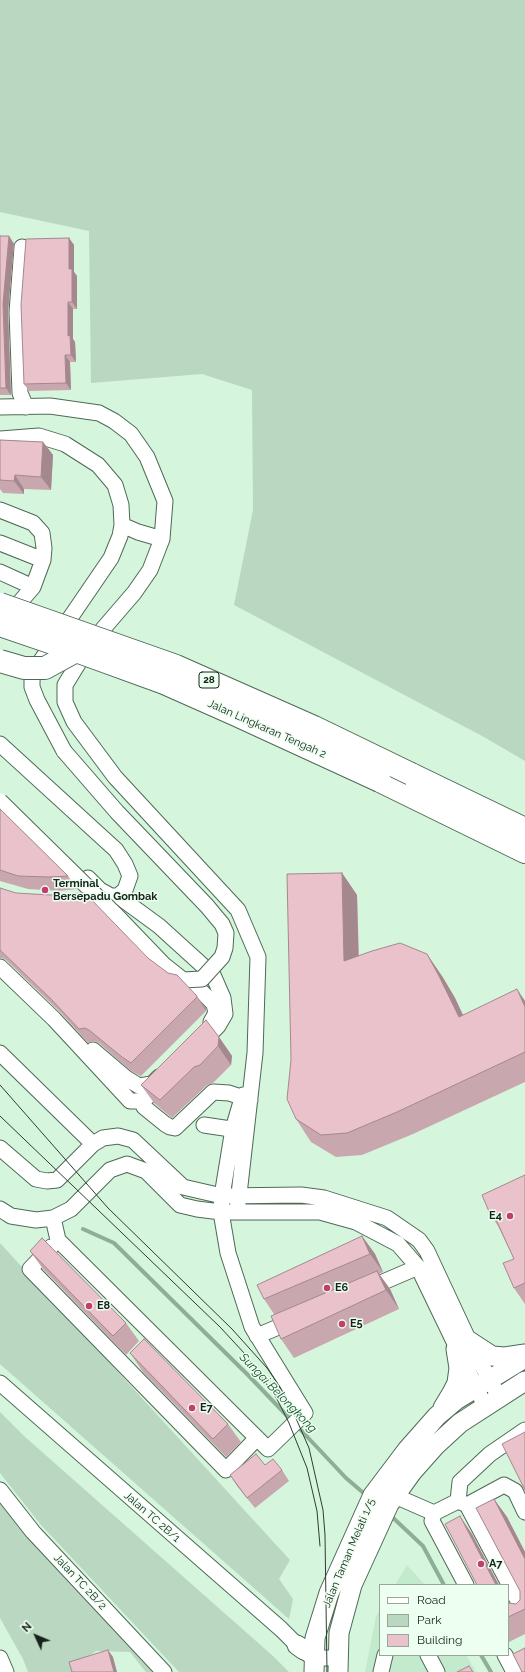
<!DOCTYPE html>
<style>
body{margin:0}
#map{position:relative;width:525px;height:1672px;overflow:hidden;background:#d5f5dd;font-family:Raleway,sans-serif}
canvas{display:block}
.legend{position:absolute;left:379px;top:1584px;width:130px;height:72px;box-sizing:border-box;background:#ecfff0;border:1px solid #97a79a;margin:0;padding:5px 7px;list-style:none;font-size:12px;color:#17231a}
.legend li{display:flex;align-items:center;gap:8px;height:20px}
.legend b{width:20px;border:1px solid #97a79a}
.north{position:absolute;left:16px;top:1616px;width:40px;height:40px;-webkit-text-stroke:3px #ecfff0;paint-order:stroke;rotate:314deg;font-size:11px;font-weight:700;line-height:16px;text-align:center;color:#17231a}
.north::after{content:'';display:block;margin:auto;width:14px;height:18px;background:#17231a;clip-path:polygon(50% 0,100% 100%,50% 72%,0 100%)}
</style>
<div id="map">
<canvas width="525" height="1672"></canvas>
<ul class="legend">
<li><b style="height:5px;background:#fff"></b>Road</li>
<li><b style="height:11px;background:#bad7c1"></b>Park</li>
<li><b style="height:11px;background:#eac2cb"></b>Building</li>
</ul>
<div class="north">N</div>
</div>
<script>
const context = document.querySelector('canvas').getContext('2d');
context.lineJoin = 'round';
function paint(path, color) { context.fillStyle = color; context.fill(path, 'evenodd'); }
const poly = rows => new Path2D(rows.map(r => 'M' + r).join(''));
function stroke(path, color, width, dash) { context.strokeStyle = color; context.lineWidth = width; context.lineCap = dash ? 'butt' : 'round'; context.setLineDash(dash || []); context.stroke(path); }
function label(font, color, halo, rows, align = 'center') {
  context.font = font + ' Raleway,sans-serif'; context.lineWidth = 3; context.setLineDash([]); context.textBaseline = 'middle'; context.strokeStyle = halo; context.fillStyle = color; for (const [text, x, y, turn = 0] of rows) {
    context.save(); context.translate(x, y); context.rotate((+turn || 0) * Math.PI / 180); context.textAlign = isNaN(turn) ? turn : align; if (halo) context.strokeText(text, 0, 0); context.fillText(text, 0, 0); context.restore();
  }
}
paint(poly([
 [407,1565,425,1585,395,1585],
 [380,1610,380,1655,466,1655,476,1672,365,1672,376,1616]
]), '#c3eacd');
paint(poly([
 [0,0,525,0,525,761,484,737,234,605,253,510,252,390,202,374,91,383,89,231,0,212],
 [0,1243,290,1560,279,1579,293,1599,289,1619,0,1364],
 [0,1412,24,1436,273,1656,289,1672,179,1672,41,1525,0,1473],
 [0,1495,160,1672,146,1672,130,1652,96,1651,73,1667,74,1672,28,1672,23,1659,0,1618]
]), '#bad7c1');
stroke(poly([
 [83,1229,114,1243,249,1376,292,1421],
 [297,1426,346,1478,367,1496],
 [389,1514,423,1546,444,1585],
 [481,1655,491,1672]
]), '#8daf95', 4);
const minor = poly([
 [22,247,17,312,20,393,26,407],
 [0,407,50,406,99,413,114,421,131,434,147,457,165,501,162,539,150,570,134,593,90,644,65,685,65,702,74,722,115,777,238,910,258,957,255,1053,237,1212],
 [0,439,39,436,65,444,98,465,115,485,121,505,122,525,120,536,111,558,40,662,32,679,32,687,37,700,64,751],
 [0,510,33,523,42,533,44,548,43,560,33,587,8,616],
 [122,525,138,532,162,539],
 [0,543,43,560],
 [0,572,33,587],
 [0,744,116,850,125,864,130,876,125,890,118,896,111,896,100,890,88,878],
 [118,896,159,926,213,975,223,998,225,1014,218,1026,200,1044],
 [0,967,54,1019,130,1101,143,1101,162,1083],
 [190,980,214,1004,216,1013,211,1022],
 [93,1050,126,1078,139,1086,152,1084,159,1077],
 [0,1053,93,1144],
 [141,1101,144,1107,165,1124,170,1127,175,1128,213,1092,229,1093,250,1100],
 [204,1125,244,1131],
 [0,1148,36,1179,47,1181,57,1180,93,1144,103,1138,118,1136,133,1140,183,1187,222,1196,301,1195,324,1198,387,1218,419,1240,427,1251,469,1341,499,1397],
 [0,1209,11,1216,36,1220,53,1218,71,1209,110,1170,127,1164,146,1171,180,1205,197,1209,221,1212,320,1212,356,1222,398,1244,418,1267,485,1406],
 [53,1218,58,1240,268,1449,305,1413,252,1327,228,1253,221,1212,222,1196,233,1129,243,1095],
 [51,1247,30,1269,226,1470,257,1438],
 [367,1289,418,1267],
 [257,1336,295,1320],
 [0,1383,281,1629,303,1651,314,1658,338,1658],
 [0,1490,33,1532,164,1672],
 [395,1496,434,1513,458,1501,467,1505,504,1485,515,1491,525,1512],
 [458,1501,460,1482,490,1454,525,1430],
 [467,1505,525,1614],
 [434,1513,432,1521,466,1585],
 [428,1655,437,1672],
 [505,1655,514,1672],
 [0,1658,6,1672],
 [381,1672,385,1655]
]);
const major = poly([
 [469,1341,492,1356,505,1357,525,1354],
 [443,1408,452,1393,457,1383,459,1368,456,1349],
 [297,1645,304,1650,309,1649,315,1642],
 [314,1672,315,1638,329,1593,373,1495,407,1450,437,1416,456,1400,525,1358],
 [338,1672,339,1633,352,1585,389,1504,412,1472,436,1445,460,1423,525,1381]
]);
const highway = poly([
 [411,774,525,829],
 [380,781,525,852]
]);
stroke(minor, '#4e6a55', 17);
stroke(major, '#4e6a55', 21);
stroke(highway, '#4e6a55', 24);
stroke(minor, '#fff', 15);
stroke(major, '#fff', 19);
stroke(highway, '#fff', 22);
stroke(poly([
 [0,1085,108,1208,232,1329,267,1368,280,1387,291,1407,309,1448,323,1510,325,1535,327,1672],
 [0,1116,220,1327,245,1354,263,1379,277,1399,289,1423,307,1468,317,1511,320,1546]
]), '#2f3d32', 1);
const minorBridge = poly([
 [0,801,114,913,164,965,183,980,202,979,222,957,225,948,226,933,222,924,207,906,117,812,64,751]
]);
const highwayBridge = poly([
 [0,604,176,666,314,727,411,774],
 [0,625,76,651,164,683,234,714,380,781],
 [0,661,24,668,45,668,76,651]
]);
stroke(minorBridge, '#4e6a55', 17, []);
stroke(highwayBridge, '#4e6a55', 24, []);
stroke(minorBridge, '#fff', 15);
stroke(highwayBridge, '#fff', 22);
paint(poly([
 [0,236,9,236,14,244,8,311,11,395,0,395],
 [69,238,74,245,74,272,77,276,77,309,73,309,73,339,75,342,76,362,70,362,71,390,29,391,24,384],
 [0,440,43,442,53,455,51,490,24,489,24,494,3,493,0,489],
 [0,809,68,876,77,889,59,891,28,889,0,881],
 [342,873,357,895,359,956,442,976,455,998,463,1015,525,1001,525,1082,413,1134,362,1155,336,1157,311,1142,296,1119,291,1060],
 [0,888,148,958,196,995,206,1009,206,1011,141,1076,131,1071,99,1043,94,1041,88,1043,61,1013,6,960,2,958,0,958],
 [219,1037,232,1056,231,1065,213,1083,207,1085,172,1118,154,1103,141,1085],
 [525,1175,525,1304,514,1288,514,1259,498,1226,490,1214],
 [362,1236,375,1254,383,1272,379,1274,390,1289,399,1309,294,1358,281,1339,274,1314,264,1299],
 [30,1251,126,1323,139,1341,126,1355,43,1269],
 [130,1353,228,1424,241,1442,226,1457,143,1372],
 [265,1465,282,1470,289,1481,255,1508,237,1486,230,1475],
 [494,1499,507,1517,525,1552,525,1634,509,1642,508,1640,508,1601,509,1603,516,1604,520,1600,520,1591]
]), '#c9a7af');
paint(poly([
 [9,236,14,244,8,311,11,395,6,388,3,304],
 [69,238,74,245,74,272,77,276,77,309,72,302,69,269],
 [68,302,73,309,73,339,75,342,76,362,71,355,68,336],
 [65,355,70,362,71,390,66,383],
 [43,442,53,455,51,490,41,477],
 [15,475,24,489,24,494,14,481],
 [342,873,357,895,359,983,344,961],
 [427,954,442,976,455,998,474,1039,459,1017],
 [517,989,525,1001,525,1007],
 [196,995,206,1009,206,1011,197,997],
 [219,1037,232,1056,231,1065,218,1046],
 [362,1236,375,1254,383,1272,370,1254],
 [377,1271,390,1289,399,1309,386,1290],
 [494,1499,507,1517,525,1552,525,1559],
 [460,1516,472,1534,499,1585,496,1585],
 [108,1650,113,1657,117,1672,114,1672]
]), '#a4888e');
const building = poly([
 [0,236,9,236,3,304,6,388,0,388,0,236],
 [69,238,69,269,72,269,72,302,68,302,68,336,70,335,71,355,65,355,66,383,24,384,21,305,26,239,69,238],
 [0,440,43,442,41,477,15,475,14,481,0,480,0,440],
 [0,809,68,876,49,877,18,876,0,870,0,809],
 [342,873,344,961,372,951,400,943,427,954,439,976,459,1017,517,989,525,1007,525,1052,397,1112,347,1133,321,1135,296,1119,287,1099,291,1060,287,874,342,873],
 [0,888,16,893,50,895,85,893,148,958,168,973,177,975,196,995,197,997,131,1063,122,1057,89,1030,85,1028,79,1029,51,999,0,950,0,888],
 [206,1020,219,1037,218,1046,200,1065,194,1067,160,1100,141,1085,206,1020],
 [525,1175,525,1283,514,1288,503,1263,514,1259,493,1213,490,1214,482,1195,525,1175],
 [362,1236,370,1254,264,1299,257,1285,362,1236],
 [42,1238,126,1323,113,1336,30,1251,42,1238],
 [377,1271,386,1290,281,1339,271,1316,377,1271],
 [144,1339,228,1424,213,1439,130,1353,144,1339],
 [525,1432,525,1490,502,1444,525,1432],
 [256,1454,265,1465,273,1459,282,1470,247,1498,230,1475,256,1454],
 [494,1499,525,1559,525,1609,508,1617,508,1603,516,1604,520,1600,520,1591,476,1508,494,1499],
 [460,1516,496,1585,477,1585,445,1524,460,1516],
 [525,1648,525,1672,522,1672,513,1654,525,1648],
 [108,1650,114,1672,72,1672,69,1662,108,1650],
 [469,1666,473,1672,457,1672,469,1666]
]);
paint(building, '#eac2cb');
stroke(building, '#a4888e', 1);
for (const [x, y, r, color] of [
 [45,890,4,"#c73b6e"],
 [510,1216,4,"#c73b6e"],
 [327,1288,4,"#c73b6e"],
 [89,1306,4,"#c73b6e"],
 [342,1324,4,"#c73b6e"],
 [192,1408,4,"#c73b6e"],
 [481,1564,4,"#c73b6e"]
]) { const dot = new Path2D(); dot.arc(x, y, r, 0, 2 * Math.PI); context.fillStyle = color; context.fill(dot); stroke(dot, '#ecfff0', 1.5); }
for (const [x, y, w] of [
 [209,680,20]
]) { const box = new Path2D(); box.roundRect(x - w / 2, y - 8, w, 16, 3); context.fillStyle = '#ecfff0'; context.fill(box); stroke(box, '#17231a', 1); }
label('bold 10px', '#17231a', null, [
 ["28",209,680]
]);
label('11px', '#17231a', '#ecfff0', [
 ["Jalan Lingkaran Tengah 2",267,729,24],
 ["Jalan TC 2B/1",152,1517,41],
 ["Jalan Taman Melati 1/5",349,1553,-67],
 ["Jalan TC 2B/2",80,1582,47]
]);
label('bold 11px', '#17231a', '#ecfff0', [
 ["Terminal",53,884],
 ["Bersepadu Gombak",53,897],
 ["E4",502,1216,"right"],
 ["E6",335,1288],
 ["E8",97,1306],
 ["E5",350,1324],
 ["E7",200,1408],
 ["A7",489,1564]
], 'left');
label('italic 12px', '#134c29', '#ecfff0', [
 ["Sungai Belongkong",278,1393,46]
]);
</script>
